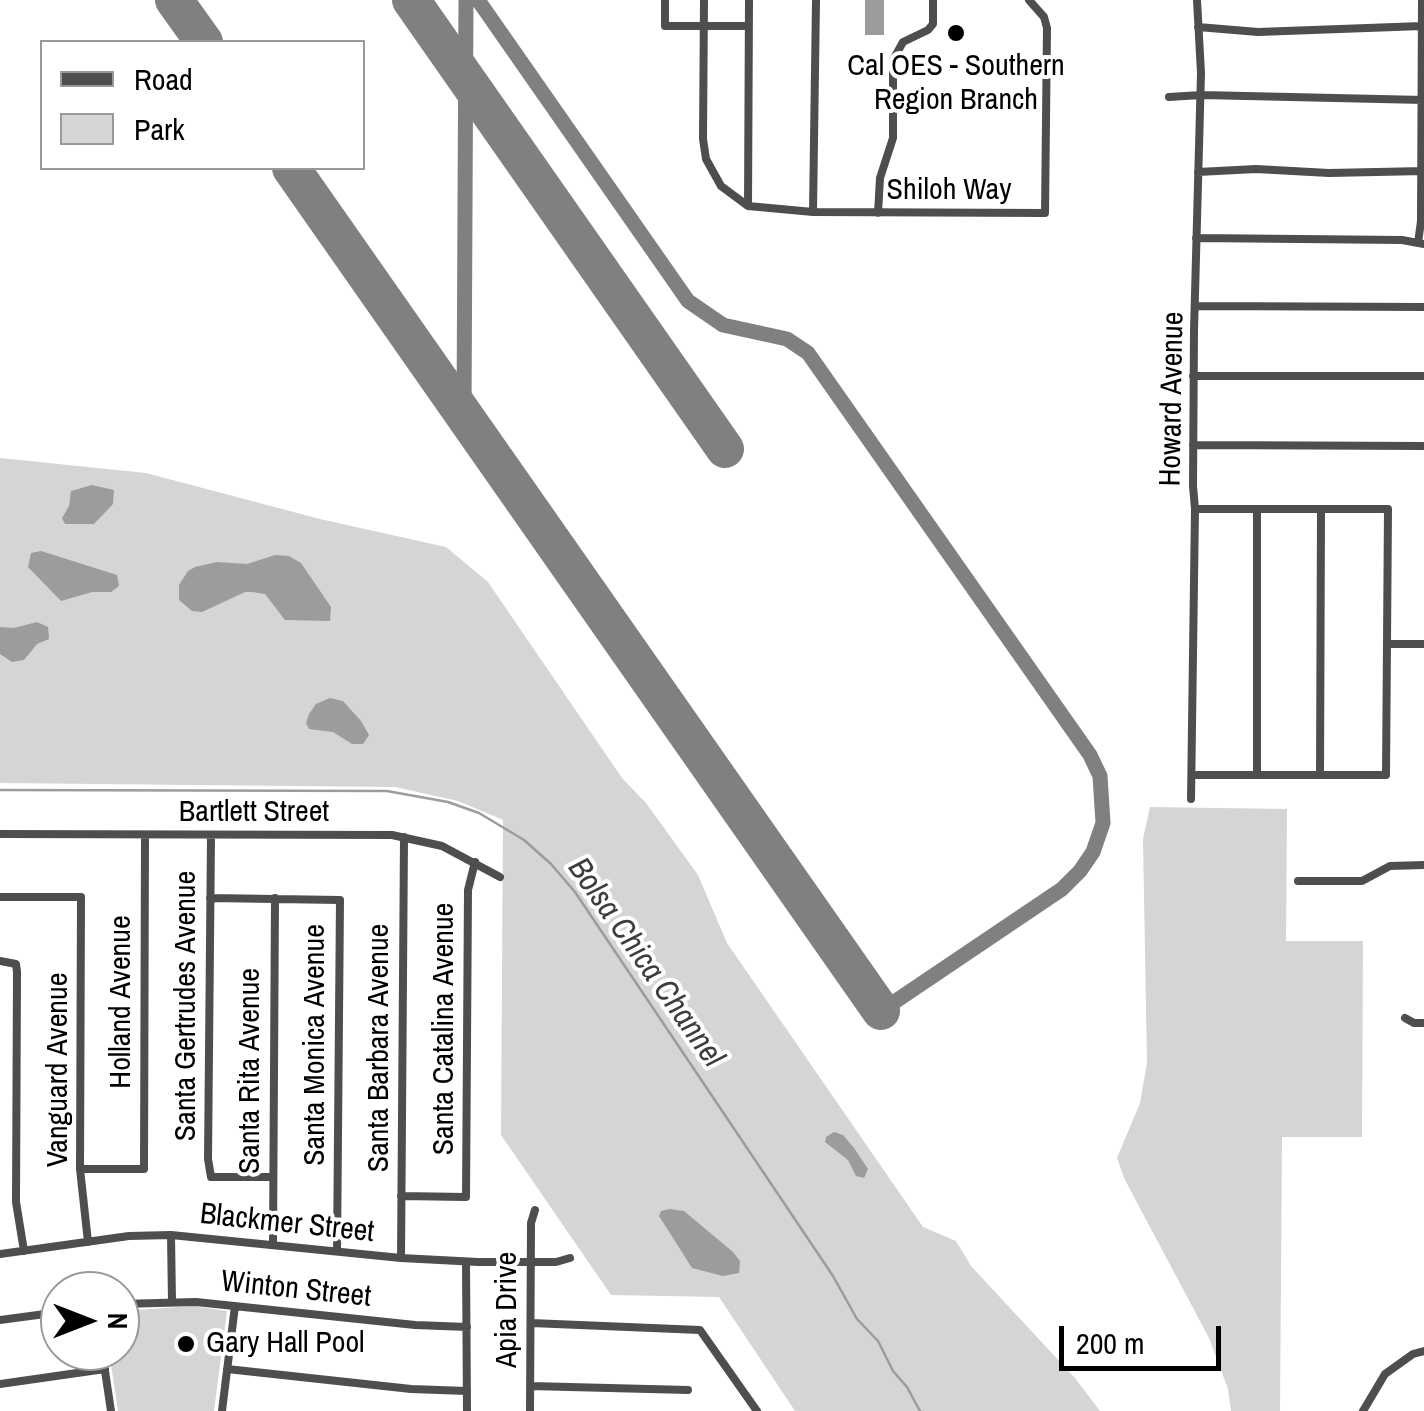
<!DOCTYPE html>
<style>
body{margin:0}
#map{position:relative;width:1424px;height:1411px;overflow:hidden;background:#fff;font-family:"Archivo Narrow",sans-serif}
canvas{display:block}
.legend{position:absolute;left:40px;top:40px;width:325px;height:130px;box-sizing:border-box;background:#fff;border:2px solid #999;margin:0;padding:12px 18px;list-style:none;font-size:30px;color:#000}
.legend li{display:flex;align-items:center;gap:20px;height:50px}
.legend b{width:50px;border:2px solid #999}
.north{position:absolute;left:40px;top:1271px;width:100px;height:100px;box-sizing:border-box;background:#fff;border:2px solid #999;border-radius:50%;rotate:90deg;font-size:28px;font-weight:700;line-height:40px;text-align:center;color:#000}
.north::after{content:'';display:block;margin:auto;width:35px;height:45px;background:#000;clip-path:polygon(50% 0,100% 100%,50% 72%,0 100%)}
.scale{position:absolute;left:1059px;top:1326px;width:162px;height:45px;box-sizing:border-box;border:5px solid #000;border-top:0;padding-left:12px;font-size:30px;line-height:35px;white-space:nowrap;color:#000;-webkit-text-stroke:8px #fff;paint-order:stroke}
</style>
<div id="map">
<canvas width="1424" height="1411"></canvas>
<ul class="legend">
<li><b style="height:12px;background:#4e4e4e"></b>Road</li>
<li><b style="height:28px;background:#d5d5d5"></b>Park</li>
</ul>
<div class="north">N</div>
<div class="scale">200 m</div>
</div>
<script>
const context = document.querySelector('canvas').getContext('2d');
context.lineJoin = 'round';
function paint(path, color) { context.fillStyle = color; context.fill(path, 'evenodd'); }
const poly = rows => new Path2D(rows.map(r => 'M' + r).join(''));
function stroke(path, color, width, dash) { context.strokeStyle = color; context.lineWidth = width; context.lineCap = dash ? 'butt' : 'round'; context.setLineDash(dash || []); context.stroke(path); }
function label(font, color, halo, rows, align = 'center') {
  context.font = font + ' "Archivo Narrow",sans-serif'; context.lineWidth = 8; context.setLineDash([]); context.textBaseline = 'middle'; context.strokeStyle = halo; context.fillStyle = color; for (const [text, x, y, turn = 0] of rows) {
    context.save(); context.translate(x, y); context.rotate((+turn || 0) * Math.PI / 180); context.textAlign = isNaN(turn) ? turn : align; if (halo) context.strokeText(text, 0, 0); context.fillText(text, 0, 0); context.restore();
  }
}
paint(poly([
 [0,458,146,473,320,519,446,547,488,582,622,778,646,803,698,875,727,943,923,1227,956,1241,971,1266,1075,1378,1100,1411,795,1411,719,1297,611,1295,501,1135,503,820,458,801,395,787,0,783],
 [1150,807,1287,809,1286,941,1363,941,1362,1137,1282,1137,1280,1411,1231,1411,1228,1389,1209,1338,1125,1180,1117,1158,1140,1103,1147,1063,1143,839],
 [193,1306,227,1311,214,1411,118,1411,109,1351,120,1351,120,1311]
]), '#d5d5d5');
paint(poly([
 [865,0,884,0,884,35,865,35],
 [92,485,114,490,113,504,94,524,65,524,62,518,69,506,71,491],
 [41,551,117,575,119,586,111,592,92,592,61,601,28,567,31,553],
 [275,555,289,556,301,563,331,607,330,621,285,620,265,594,252,592,245,592,202,612,192,611,179,600,179,585,188,571,195,567,217,562,247,564],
 [37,622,48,627,49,639,37,644,24,660,12,662,0,654,0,627,14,628],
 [330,698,343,701,361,721,369,735,363,744,352,744,333,732,309,729,306,723,309,714,316,704],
 [834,1132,843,1135,854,1148,868,1169,864,1178,856,1176,848,1160,825,1142,826,1137],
 [670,1209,684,1211,733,1252,740,1261,739,1273,723,1276,692,1268,659,1216,661,1211]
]), '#9c9c9c');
stroke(poly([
 [0,790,387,791,448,802,479,813,524,840,551,864,575,892,833,1276,857,1319,878,1341,893,1371,907,1387,920,1411]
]), '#9c9c9c', 2.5);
stroke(poly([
 [478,0,688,301,723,325,787,339,808,353,1090,755,1100,776,1103,823,1093,852,1080,871,1062,889,881,1011],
 [464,414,466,0]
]), '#808080', 15);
stroke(poly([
 [174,0,204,42],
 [411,0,725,449],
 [291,168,881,1011]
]), '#808080', 38);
stroke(poly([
 [665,0,665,26,749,26],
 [704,0,703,139,706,159,721,186,748,206],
 [749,0,748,206,813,212,1045,213,1047,28,1044,17,1029,0],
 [1198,27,1258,32,1422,26],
 [1169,97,1201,95,1424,100],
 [1198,172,1256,169,1329,173,1424,171],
 [813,212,816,0],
 [878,213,880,178,893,138,893,60,903,42,928,30,933,24,933,0],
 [1196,238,1402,240,1424,244],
 [1418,243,1421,221,1422,0],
 [1197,306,1424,307],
 [1193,376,1424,376],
 [1193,445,1424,446],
 [1257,511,1257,775],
 [1387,644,1424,644],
 [1192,775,1386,775,1388,509,1195,509],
 [1320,775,1321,511],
 [1191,799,1195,509,1193,486,1194,331,1201,73,1197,0],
 [0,834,392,835,442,846,500,877],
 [211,836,208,1159,211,1177,273,1177],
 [1298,881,1362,881,1390,866,1424,865],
 [0,897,81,897,80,1169,88,1242],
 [210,898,340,900,337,1251],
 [0,961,16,964,17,972,16,1202,24,1251],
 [1405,1018,1414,1023,1424,1023],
 [80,1169,144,1169,145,835],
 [401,1196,466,1197,468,890,475,862],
 [171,1235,172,1302],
 [273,1243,275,898],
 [0,1254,129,1236,171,1235,401,1258,478,1262,556,1262,570,1258],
 [401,1258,404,837],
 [466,1262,467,1411],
 [120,1304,196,1302,415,1325,467,1327],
 [0,1320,60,1312],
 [531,1323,700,1330,757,1411],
 [102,1351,111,1411],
 [227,1369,411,1389,467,1391],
 [0,1384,105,1369],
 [530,1386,688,1390],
 [222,1411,235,1306],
 [530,1411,531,1223,535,1210],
 [1363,1411,1385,1374,1413,1354,1424,1351]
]), '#4e4e4e', 8);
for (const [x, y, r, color] of [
 [956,33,10,"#000"],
 [186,1344,10,"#000"]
]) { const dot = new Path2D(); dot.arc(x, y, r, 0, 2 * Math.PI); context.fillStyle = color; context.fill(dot); stroke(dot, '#fff', 4); }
label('30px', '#000', '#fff', [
 ["Cal OES - Southern",956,67],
 ["Region Branch",956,101],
 ["Gary Hall Pool",206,1344,"left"]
]);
label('30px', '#000', '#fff', [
 ["Shiloh Way",949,191],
 ["Howard Avenue",1173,399,-89],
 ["Bartlett Street",254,813],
 ["Holland Avenue",122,1002,-90],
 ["Santa Gertrudes Avenue",187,1006,-90],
 ["Santa Catalina Avenue",445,1029,-90],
 ["Santa Monica Avenue",316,1045,-90],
 ["Santa Barbara Avenue",380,1048,-90],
 ["Vanguard Avenue",59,1070,-90],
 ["Santa Rita Avenue",251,1071,-90],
 ["Blackmer Street",287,1224,6],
 ["Winton Street",296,1290,6],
 ["Apia Drive",508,1310,-90]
]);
label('italic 32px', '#3d3d3d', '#fff', [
 ["Bolsa Chica Channel",645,963,55]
]);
</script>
